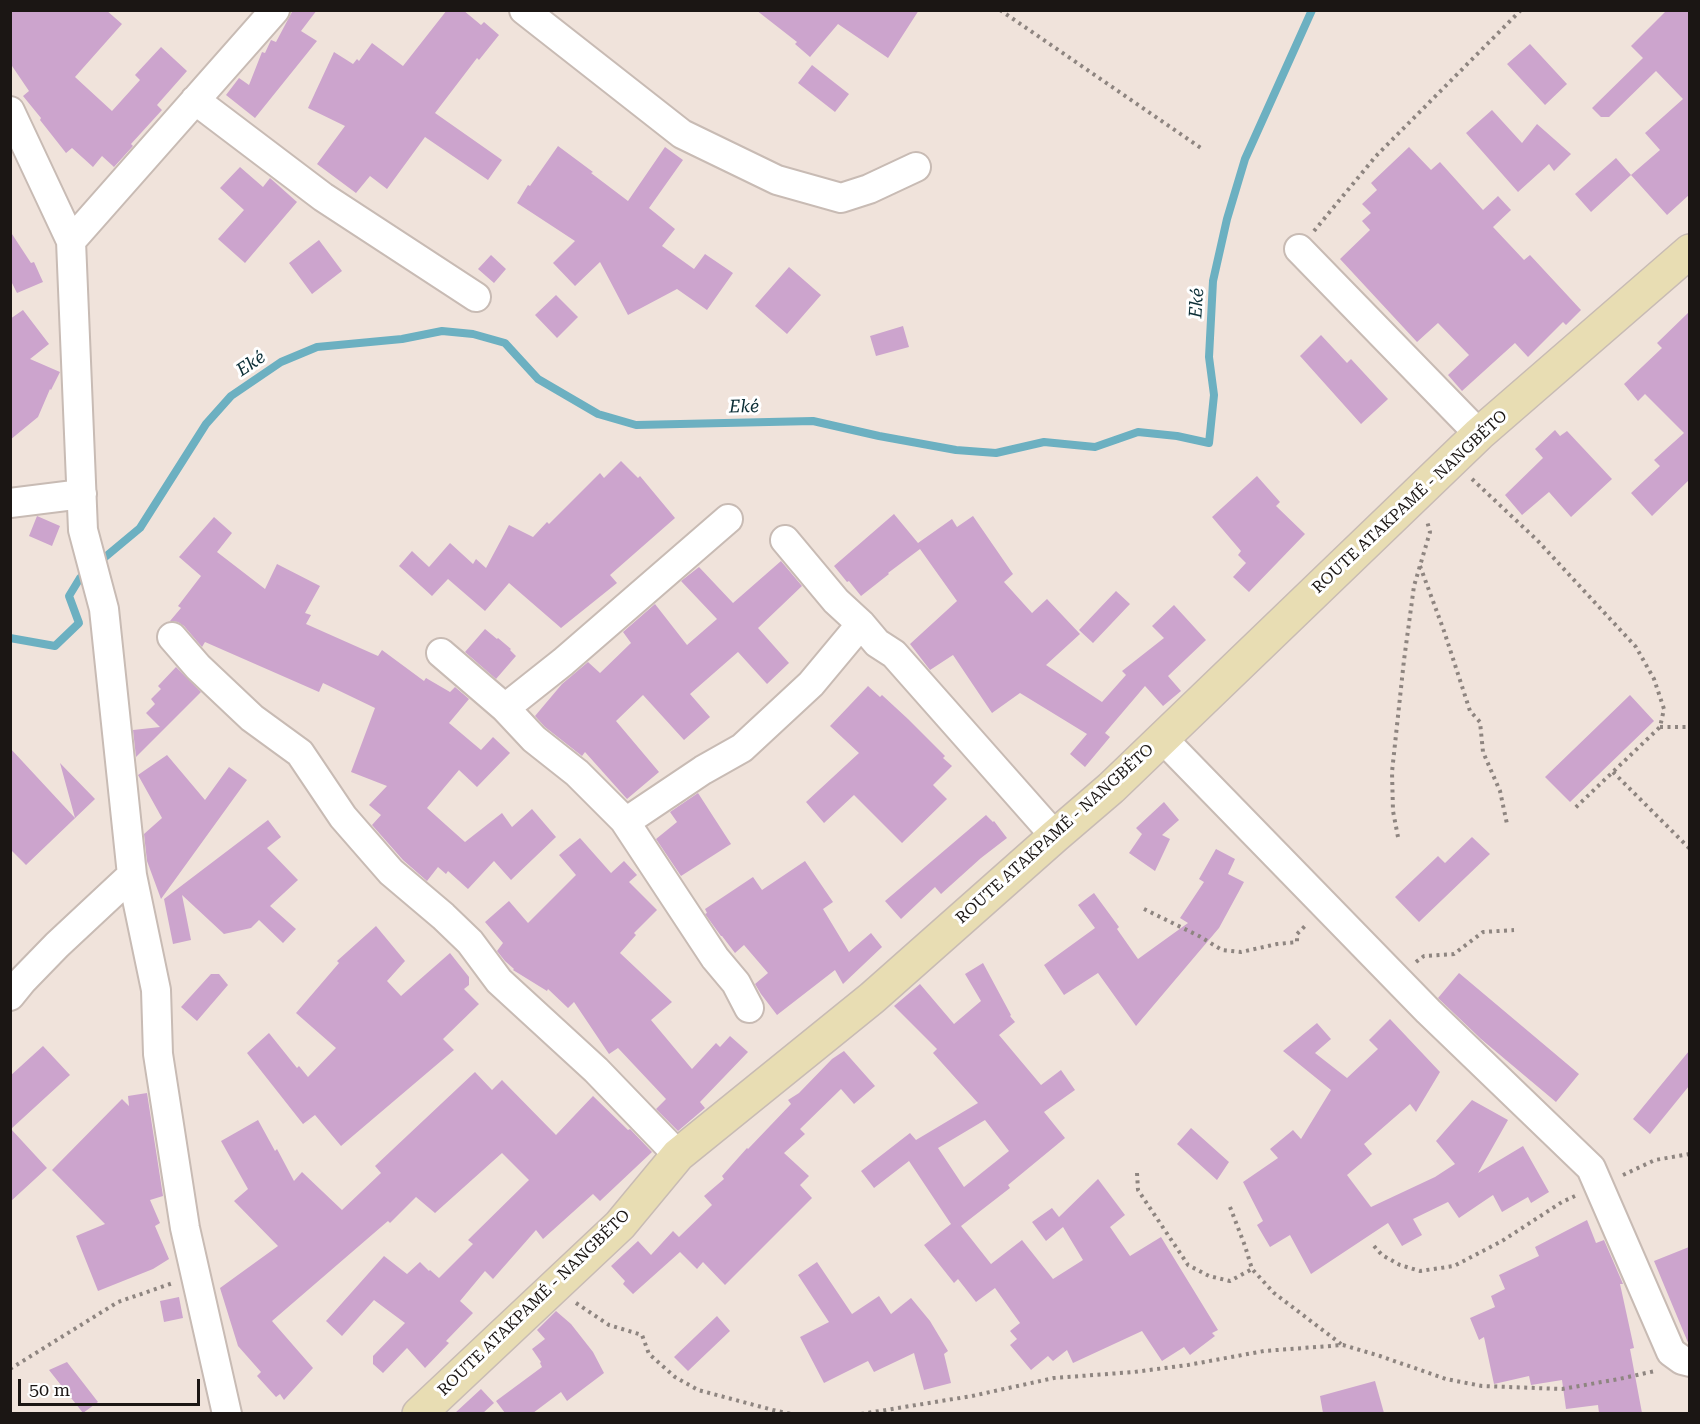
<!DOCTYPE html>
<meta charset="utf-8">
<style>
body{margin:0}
#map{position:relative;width:1700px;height:1424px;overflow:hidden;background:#f0e3db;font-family:"Roboto Serif",serif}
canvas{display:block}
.frame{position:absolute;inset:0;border:12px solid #1b1614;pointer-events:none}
.scale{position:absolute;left:18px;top:1379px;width:182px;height:27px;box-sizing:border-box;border:3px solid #1b1614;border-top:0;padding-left:8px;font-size:18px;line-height:21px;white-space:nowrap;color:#1b1614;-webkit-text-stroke:4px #fff;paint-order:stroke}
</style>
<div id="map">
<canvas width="1700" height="1424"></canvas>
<div class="frame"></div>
<div class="scale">50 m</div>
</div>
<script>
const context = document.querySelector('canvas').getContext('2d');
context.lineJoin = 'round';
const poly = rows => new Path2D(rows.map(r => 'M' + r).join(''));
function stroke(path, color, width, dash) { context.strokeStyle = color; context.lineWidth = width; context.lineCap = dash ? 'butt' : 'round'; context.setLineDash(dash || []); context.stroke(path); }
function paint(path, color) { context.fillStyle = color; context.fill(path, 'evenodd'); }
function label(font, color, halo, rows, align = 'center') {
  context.font = font + ' "Roboto Serif",serif'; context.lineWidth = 6; context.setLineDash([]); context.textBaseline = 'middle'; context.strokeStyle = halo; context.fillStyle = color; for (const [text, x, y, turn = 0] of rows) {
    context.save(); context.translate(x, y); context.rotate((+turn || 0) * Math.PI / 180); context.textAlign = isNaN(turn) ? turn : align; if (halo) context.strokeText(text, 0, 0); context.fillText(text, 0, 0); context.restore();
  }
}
stroke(poly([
 [98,563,140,528,206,424,231,396,281,362,317,347,402,339,442,331,473,334,505,343,538,379,598,414,636,425,813,421,879,436,956,450,996,453,1044,442,1095,447,1138,432,1177,436,1209,443,1214,395,1209,357,1213,281,1227,219,1245,159,1312,10],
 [10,638,55,646,79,623,69,596,80,578,88,571]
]), '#6cb0c1', 8);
paint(poly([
 [10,10,106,10,122,24,75,77,112,111,140,80,135,75,161,47,187,71,157,105,162,110,131,144,133,146,114,167,102,156,93,167,72,148,66,153,40,120,41,118,23,96,29,91,10,63],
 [293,10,317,10,301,31,317,41,255,118,226,95,239,78,249,85,262,52,265,53,271,40,276,42],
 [447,10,463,10,481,25,484,22,499,35,479,60,477,58,435,113,502,160,488,180,425,137,387,189,370,176,356,193,317,164,345,126,308,108,334,52,353,64,357,59,359,61,372,43,403,66],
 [756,10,919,10,888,58,838,24,810,57,795,44,797,42],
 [1667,10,1689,10,1689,195,1667,215,1631,175,1660,150,1645,133,1683,99,1656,71,1609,117,1601,117,1592,108,1643,58,1631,46],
 [1530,44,1567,84,1545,105,1507,64],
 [812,65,849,94,835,112,798,83],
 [1492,110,1522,143,1537,124,1571,154,1554,171,1549,164,1518,192,1466,133],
 [558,146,593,172,591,173,628,201,665,147,683,160,649,208,675,229,662,246,694,269,705,254,733,273,707,310,677,289,628,315,600,262,575,286,553,263,575,241,517,203,528,185,530,186],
 [1409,147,1431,170,1440,162,1483,210,1498,196,1511,210,1493,227,1524,260,1530,255,1581,310,1566,325,1563,322,1528,357,1515,343,1462,391,1448,375,1469,355,1438,323,1417,342,1340,259,1370,230,1362,221,1371,213,1362,204,1377,190,1371,183],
 [1616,158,1631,175,1591,212,1575,194],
 [240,167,263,187,270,178,297,202,245,263,218,239,244,210,220,188],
 [10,231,31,263,34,262,43,282,17,293,10,279],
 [319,240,342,271,312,294,289,263],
 [491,255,506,269,494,283,478,269],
 [789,267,821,295,787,334,755,306],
 [556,295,578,317,557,338,535,315],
 [23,310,49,344,30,359,60,372,51,390,50,389,38,417,10,440,10,319],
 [1689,312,1689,480,1652,516,1631,493,1660,466,1654,460,1684,433,1645,394,1638,401,1624,384,1662,348,1657,343],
 [903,326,909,347,876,356,870,336],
 [1321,335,1347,363,1351,359,1388,399,1361,424,1300,356],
 [1555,430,1560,436,1567,431,1612,479,1571,517,1549,492,1522,515,1505,495,1543,458,1535,449],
 [621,461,638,478,640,476,675,518,610,575,617,583,561,628,509,583,485,611,448,579,432,596,399,566,412,551,429,567,450,543,473,564,476,559,486,568,509,525,533,537,547,522,549,524,600,473,604,478],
 [1257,476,1280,502,1276,506,1305,534,1249,592,1233,577,1246,563,1238,555,1241,551,1212,517],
 [894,514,918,543,952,519,957,527,973,516,1013,574,1004,582,1032,613,1047,599,1080,634,1046,665,1102,702,1126,675,1122,671,1164,638,1152,626,1174,605,1206,640,1168,676,1181,691,1163,706,1145,686,1105,733,1110,737,1085,767,1070,754,1087,734,1020,693,992,713,953,655,930,670,910,644,957,601,920,549,888,573,889,574,861,596,849,581,847,582,834,566],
 [37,516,60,526,52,546,29,536],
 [214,517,232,533,217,552,265,589,277,564,320,586,305,613,311,615,306,624,378,656,382,650,424,681,426,678,450,692,455,687,469,699,449,723,481,750,493,737,510,753,477,787,459,770,427,808,465,842,502,813,512,827,532,809,556,837,511,880,494,861,468,889,448,871,446,874,438,867,427,881,403,860,372,825,381,815,369,805,387,786,351,772,375,708,323,683,319,692,205,642,202,647,184,626,178,622,170,621,181,608,178,606,201,576,179,557],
 [781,561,802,586,758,628,789,663,767,684,738,652,690,694,710,717,684,740,643,695,616,721,659,772,627,799,585,752,582,756,545,727,535,716,562,684,588,662,600,673,631,643,623,632,655,604,687,645,717,619,681,581,699,567,733,603],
 [1116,591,1130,604,1093,643,1079,630],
 [485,629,497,639,498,638,511,649,510,650,516,656,496,679,465,652],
 [176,667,201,692,136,757,133,730,160,727,146,713,155,704,151,699,161,689,158,686],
 [868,686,880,697,882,695,908,719,945,756,943,758,952,766,933,785,947,799,902,843,854,795,824,823,806,802,859,753,830,726],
 [1630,695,1654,721,1570,802,1545,777],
 [10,748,75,818,60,763,95,799,26,865,10,849],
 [167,755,205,800,229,767,247,780,161,899,147,861,144,834,162,818,138,775],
 [698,793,731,844,681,876,656,839,677,822,670,812],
 [1164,802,1179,820,1162,835,1170,839,1155,871,1129,853,1142,834,1136,828],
 [986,815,993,822,994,821,1007,838,981,858,941,894,935,887,901,919,885,901],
 [268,820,281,837,267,848,298,880,270,906,296,929,283,943,259,920,251,928,224,934,182,895,191,940,173,944,164,899],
 [1472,837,1490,854,1419,922,1395,897,1438,856,1445,863],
 [580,838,611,873,624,861,637,875,629,882,657,910,634,933,636,935,620,953,672,1002,651,1020,692,1069,716,1043,720,1047,730,1036,748,1052,700,1102,705,1108,678,1131,656,1109,666,1099,618,1048,609,1054,574,1002,568,1008,548,989,547,991,513,970,514,969,505,961,497,951,503,943,485,922,509,901,528,923,576,875,559,855],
 [1216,849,1235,859,1228,874,1244,882,1219,928,1136,1026,1098,973,1064,995,1044,965,1095,928,1078,905,1094,893,1119,927,1117,929,1138,959,1188,923,1180,918,1204,882,1199,879],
 [805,861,833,902,823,909,849,952,871,933,882,947,843,984,835,970,777,1015,761,994,755,984,768,973,744,945,735,953,722,936,721,936,705,914,707,913,705,909,753,877,762,890],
 [376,926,405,961,387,981,401,996,450,953,469,977,469,985,464,989,479,1004,443,1039,454,1050,341,1146,315,1115,303,1124,247,1053,269,1033,297,1068,299,1066,308,1077,336,1048,296,1013,339,963,337,961],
 [983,963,1011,1015,1010,1016,1015,1022,999,1035,1041,1085,1061,1070,1075,1090,1044,1112,1065,1138,1008,1185,1010,1188,961,1226,991,1264,1022,1240,1053,1279,1083,1260,1063,1227,1046,1241,1032,1222,1052,1208,1059,1217,1098,1179,1125,1215,1110,1227,1130,1256,1161,1237,1218,1330,1212,1333,1215,1336,1190,1355,1184,1347,1162,1361,1142,1331,1073,1363,1067,1350,1053,1361,1048,1356,1031,1370,1010,1345,1017,1339,1010,1331,1020,1323,995,1288,976,1302,958,1279,954,1283,924,1245,951,1224,909,1161,874,1188,861,1171,910,1133,916,1140,978,1103,933,1053,937,1049,894,1006,920,984,954,1024,981,1001,965,974],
 [985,1120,1009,1151,964,1187,938,1148],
 [1459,973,1579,1074,1556,1102,1481,1039,1438,998],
 [211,974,219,974,228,985,197,1021,181,1007],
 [1390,1019,1440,1072,1416,1112,1410,1104,1364,1144,1372,1154,1347,1175,1371,1207,1435,1177,1455,1164,1436,1141,1472,1100,1508,1120,1478,1173,1523,1146,1549,1192,1531,1203,1528,1197,1502,1212,1493,1195,1459,1218,1448,1202,1413,1219,1422,1235,1402,1246,1388,1223,1311,1274,1290,1235,1270,1247,1257,1225,1263,1221,1243,1182,1278,1158,1270,1149,1293,1130,1301,1139,1331,1090,1283,1051,1317,1023,1331,1039,1315,1053,1347,1078,1378,1049,1369,1040],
 [43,1046,70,1075,11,1129,47,1168,10,1202,10,1076],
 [844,1051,875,1086,854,1104,841,1089,800,1129,805,1134,784,1153,809,1176,800,1185,812,1198,725,1285,703,1262,697,1269,680,1252,633,1294,623,1284,625,1281,611,1266,638,1241,651,1255,673,1231,679,1237,712,1205,704,1196,724,1179,722,1176,747,1148,748,1149,791,1104,788,1100,799,1093,832,1059],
 [1689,1051,1689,1086,1650,1134,1633,1119],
 [475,1072,492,1090,502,1080,556,1135,593,1096,628,1130,630,1129,631,1130,652,1152,600,1201,593,1194,543,1239,536,1230,493,1279,485,1271,460,1301,473,1313,446,1341,449,1343,425,1368,407,1348,383,1373,373,1364,373,1356,405,1323,374,1300,342,1336,326,1321,384,1256,407,1274,420,1262,429,1271,430,1270,439,1278,473,1244,468,1240,529,1180,502,1153,435,1213,416,1197,390,1223,388,1221,272,1321,313,1368,284,1400,280,1394,276,1397,257,1376,261,1372,238,1346,220,1288,278,1246,234,1201,248,1189,221,1141,258,1120,275,1151,277,1149,294,1181,302,1172,342,1210,381,1173,375,1166],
 [147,1093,163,1196,150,1200,160,1223,155,1226,169,1259,153,1269,98,1291,76,1236,105,1224,52,1170,122,1099,129,1106,128,1096],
 [1191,1128,1229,1162,1217,1180,1177,1144],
 [1587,1220,1596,1243,1604,1240,1623,1284,1620,1284,1634,1348,1630,1349,1642,1413,1599,1413,1598,1405,1566,1409,1562,1380,1531,1385,1529,1376,1494,1384,1484,1337,1479,1340,1470,1318,1495,1307,1491,1296,1505,1289,1499,1275,1539,1256,1535,1247],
 [1689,1247,1689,1345,1654,1261],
 [817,1262,852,1314,879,1296,891,1314,911,1298,930,1321,948,1351,944,1354,951,1383,924,1390,914,1353,874,1372,868,1361,824,1383,800,1337,829,1322,798,1275],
 [179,1297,183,1318,164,1322,160,1301],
 [556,1311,571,1324,593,1352,604,1373,567,1401,561,1392,533,1413,505,1413,496,1401,542,1367,540,1363,541,1362,532,1349,545,1339,537,1330],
 [717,1316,730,1331,688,1371,674,1357],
 [67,1362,98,1402,83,1413,49,1370],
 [1375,1381,1384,1413,1323,1413,1320,1396],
 [481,1389,494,1403,483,1413,455,1413]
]), '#cca4cd');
const street = poly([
 [524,10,682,134,777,180,841,198,869,189,916,167],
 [195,100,323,197,476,297],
 [10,111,71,241,83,530,104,609,132,875,156,990,158,1054,185,1228,227,1414],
 [71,241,275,10],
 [1299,249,1479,434],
 [10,503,82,494],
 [785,540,836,601,861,624,877,643,894,654,1055,836],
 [172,637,198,667,252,718,300,753,343,817,391,872,443,916,470,942,499,981,596,1070,678,1155],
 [441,653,505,708,534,739,577,773,624,820,715,958,736,983,749,1008],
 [505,708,563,662,728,519],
 [1163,739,1428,1011,1591,1168,1671,1352,1682,1360,1690,1362],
 [624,820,633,817,703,770,742,748,811,684,861,624],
 [10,996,23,980,57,945,132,875]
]);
const secondary = poly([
 [419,1414,620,1225,678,1155,872,998,1055,836,1111,788,1479,434,1690,251]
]);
stroke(street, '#c8bbb4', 32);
stroke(secondary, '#c8bbb4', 36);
stroke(poly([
 [1000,10,1201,148],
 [1314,231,1376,156,1521,10],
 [1472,479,1537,540,1636,647,1654,679,1664,709,1660,727,1574,809],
 [1420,566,1444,631,1470,711,1480,722,1483,752,1500,791,1507,824],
 [1660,727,1690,727],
 [1613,772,1690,849],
 [1398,837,1393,811,1392,772,1404,660,1414,586,1430,532,1427,521],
 [1144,909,1199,936,1222,950,1241,952,1277,944,1297,942,1297,934,1307,924],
 [1416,962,1424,956,1454,954,1483,932,1514,930],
 [1137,1173,1138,1190,1188,1265,1209,1276,1230,1281,1252,1269],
 [1623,1175,1655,1160,1690,1154],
 [1230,1207,1245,1246,1252,1269,1274,1293,1341,1344],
 [1374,1246,1382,1255,1400,1265,1420,1271,1454,1266,1502,1241,1562,1202,1575,1196],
 [576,1303,609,1325,642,1335,649,1354,675,1377,698,1390,773,1410,791,1414],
 [10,1369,118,1302,173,1283],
 [861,1414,972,1396,1054,1378,1134,1372,1188,1365,1264,1351,1343,1345,1380,1356,1446,1379,1482,1386,1562,1389,1619,1379,1655,1371]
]), '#8e8580', 4, [3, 4.5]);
stroke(street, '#fff', 28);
stroke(secondary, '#e8ddb3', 33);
label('16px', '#1b1614', '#fff', [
 ["ROUTE ATAKPAMÉ - NANGBÉTO",1410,502,-43],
 ["ROUTE ATAKPAMÉ - NANGBÉTO",1055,834,-42],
 ["ROUTE ATAKPAMÉ - NANGBÉTO",534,1303,-44]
]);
label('italic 18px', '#0b2e36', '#fff', [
 ["Eké",1197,303,-86],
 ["Eké",251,364,-34],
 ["Eké",744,407,-1]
]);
</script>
